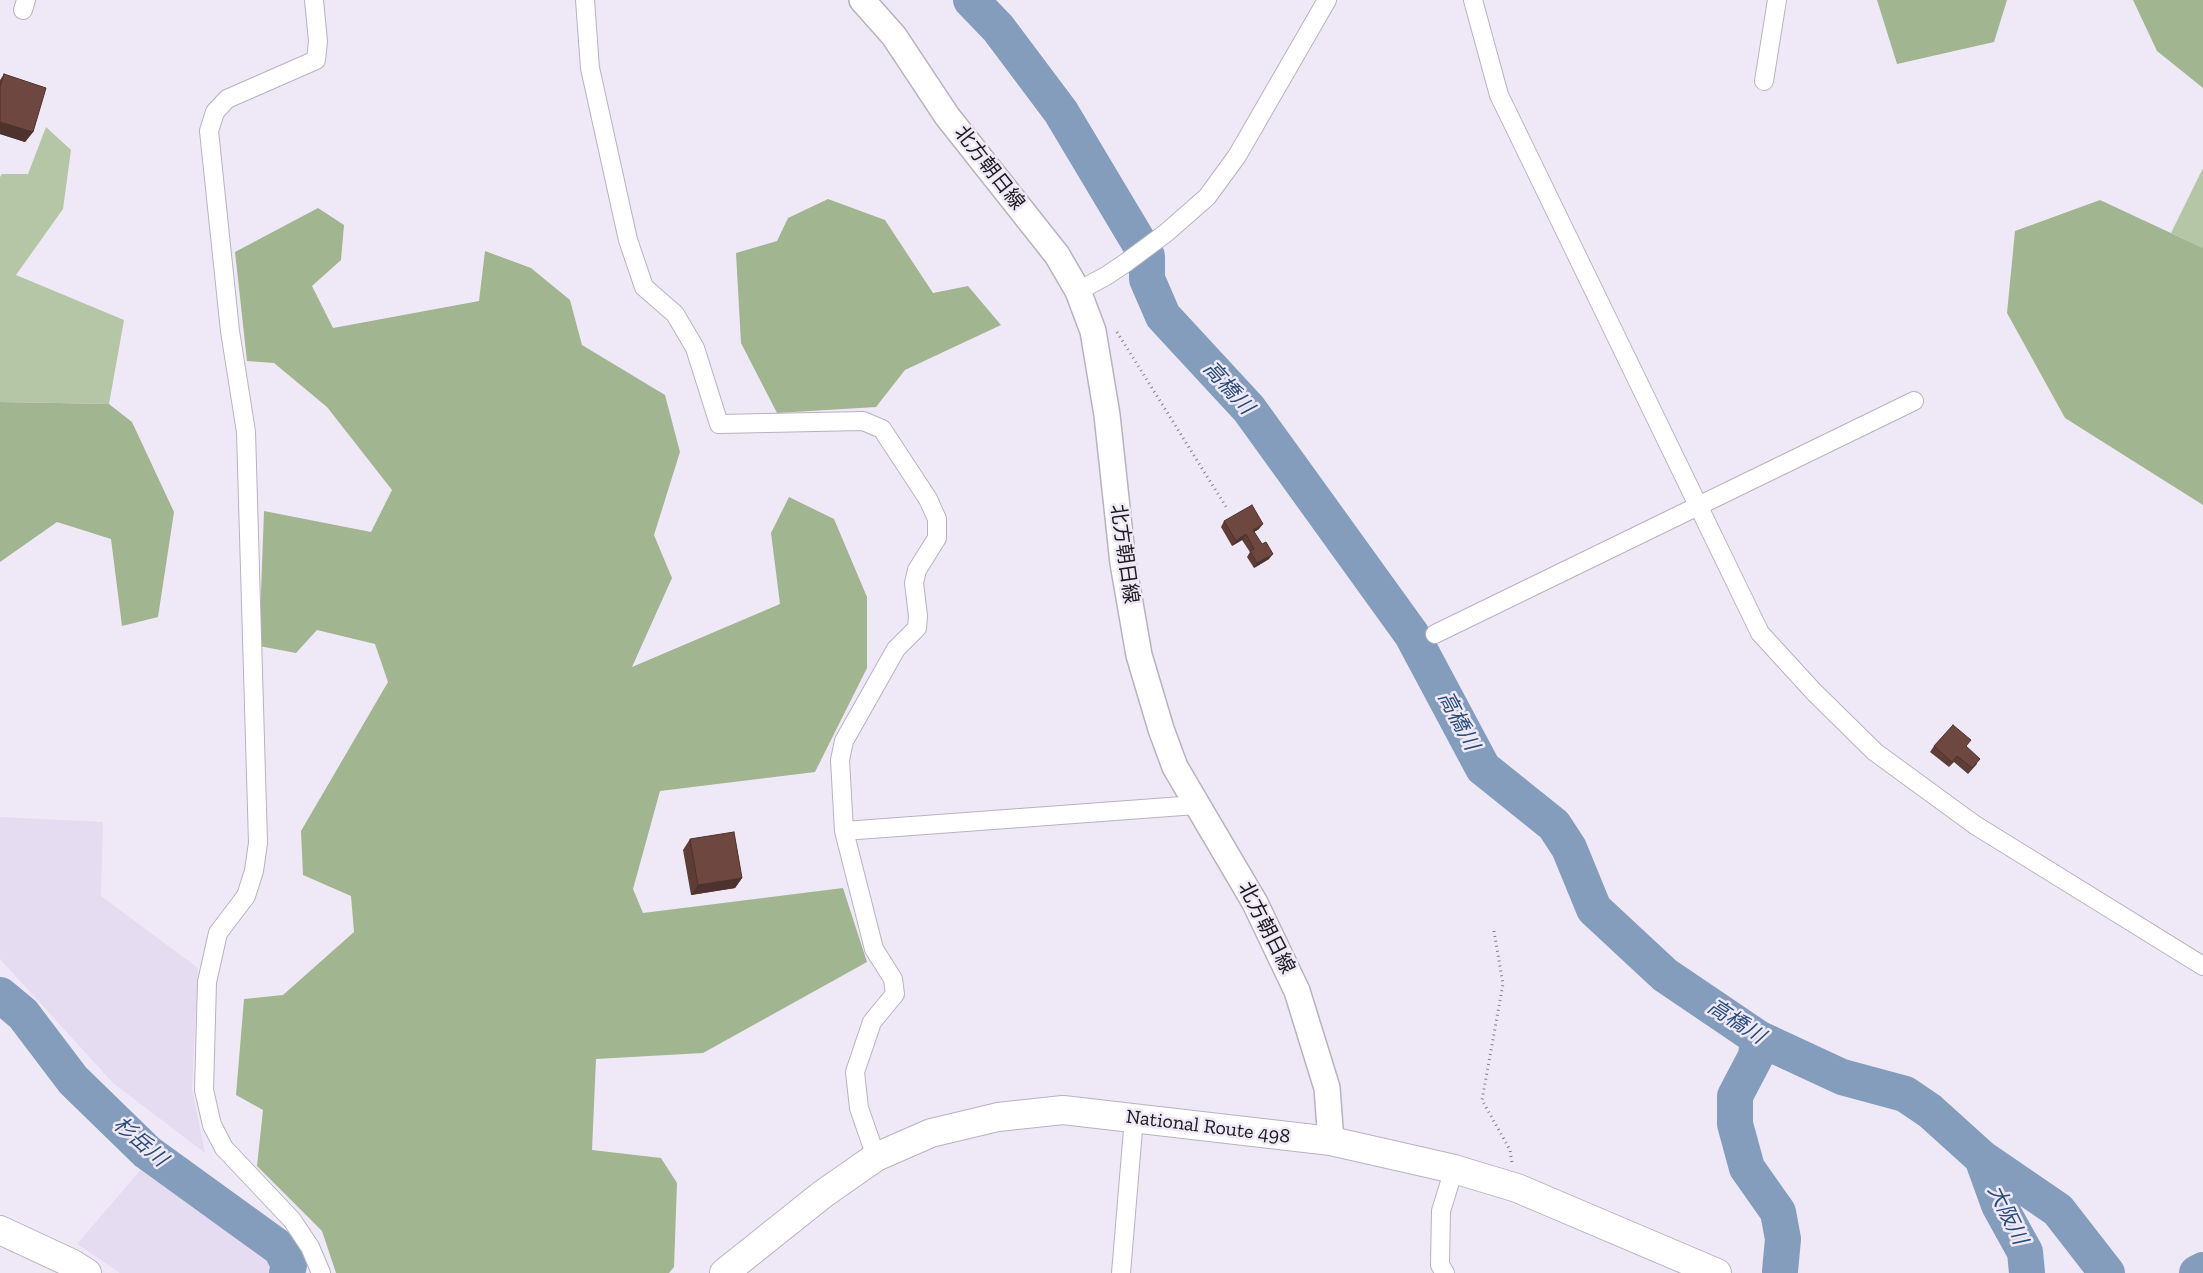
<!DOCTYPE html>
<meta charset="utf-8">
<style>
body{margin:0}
canvas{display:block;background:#efe9f7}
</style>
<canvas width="2203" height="1273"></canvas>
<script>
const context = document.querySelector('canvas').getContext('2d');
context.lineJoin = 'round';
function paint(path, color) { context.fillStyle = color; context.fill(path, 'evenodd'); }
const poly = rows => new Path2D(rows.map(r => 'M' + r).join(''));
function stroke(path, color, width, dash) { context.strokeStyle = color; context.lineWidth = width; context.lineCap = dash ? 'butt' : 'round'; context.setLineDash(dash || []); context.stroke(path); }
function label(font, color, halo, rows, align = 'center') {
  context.font = font + ' "Zilla Slab","Noto Sans JP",serif'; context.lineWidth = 5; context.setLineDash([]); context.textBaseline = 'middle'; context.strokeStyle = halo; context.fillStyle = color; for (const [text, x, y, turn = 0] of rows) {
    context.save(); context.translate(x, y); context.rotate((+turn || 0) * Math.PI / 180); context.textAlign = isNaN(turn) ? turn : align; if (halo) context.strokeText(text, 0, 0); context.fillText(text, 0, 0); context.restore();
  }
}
paint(poly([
 [0,817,103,822,101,896,198,968,192,1089,205,1153,113,1083,0,959],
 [143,1167,275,1268,270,1273,120,1273,77,1244]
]), '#e5dcf1');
paint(poly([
 [46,127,71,150,63,209,16,275,124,320,109,404,0,402,0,177,2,174,28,174],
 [2203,168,2203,248,2171,233]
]), '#b4c6a5');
paint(poly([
 [1877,0,2007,0,1994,42,1897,64],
 [2133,0,2203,0,2203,88,2157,51],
 [828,199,885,220,933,293,968,286,1001,325,905,370,876,407,777,413,741,343,736,253,777,241,788,218],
 [2100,200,2203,248,2203,505,2065,418,2007,313,2015,231],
 [318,208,344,225,341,260,312,286,333,328,479,301,485,251,531,268,570,300,582,345,665,395,680,452,654,535,672,578,632,667,780,604,771,533,789,497,834,519,867,597,867,668,815,772,660,791,633,889,643,913,843,888,867,962,703,1053,596,1059,592,1150,661,1158,677,1183,674,1267,669,1273,336,1273,322,1231,257,1166,263,1110,236,1095,244,999,283,995,354,932,351,896,303,875,301,831,388,682,375,644,317,630,296,653,259,646,264,511,371,532,392,490,327,407,274,363,247,361,235,252],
 [0,402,109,404,132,422,174,512,158,617,122,626,111,539,57,522,0,562]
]), '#a1b591');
stroke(poly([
 [971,0,998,28,1061,112,1147,256,1147,279,1163,316,1249,409,1412,635,1483,768,1554,825,1569,848,1594,909,1665,975,1758,1038,1842,1077,1905,1094,1930,1111,1982,1158,2058,1210,2107,1273],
 [0,995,23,1014,73,1080,147,1152,281,1249,289,1265,287,1273],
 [1758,1038,1756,1056,1735,1096,1735,1124,1747,1168,1778,1212,1783,1239,1780,1271],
 [1982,1158,1999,1205,2025,1252,2027,1273],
 [2197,1273,2203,1270]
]), '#849dbd', 36);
const street = poly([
 [314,0,318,41,316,60,227,99,215,112,209,131,230,331,246,432,258,843,254,871,246,896,218,933,207,982,204,1090,212,1125,224,1148,292,1220,310,1247,321,1273],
 [585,0,590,68,628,240,644,287,675,314,695,348,719,424,863,421,882,429,928,499,937,519,937,538,917,570,914,583,918,616,917,628,896,649,844,741,840,760,844,831,874,949,893,979,895,994,872,1022,855,1072,859,1108,876,1157],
 [1473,0,1499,95,1760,633,1814,692,1875,752,1975,825,2203,966],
 [23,10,26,0],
 [1764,81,1777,0],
 [1078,291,1106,276,1124,264,1166,233,1207,197,1237,156,1327,0],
 [1435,634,1914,401],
 [844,831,1196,805],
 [1121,1273,1134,1118],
 [1445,1273,1440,1265,1441,1211,1454,1169]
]);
const secondary = poly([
 [862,0,894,36,947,116,1057,255,1078,291,1093,331,1107,415,1123,563,1139,655,1161,729,1175,767,1255,903,1297,991,1327,1088,1331,1141]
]);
const highway = poly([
 [0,1230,73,1264,87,1273],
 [724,1273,823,1194,876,1157,931,1133,998,1117,1063,1110,1331,1141,1454,1169,1517,1188,1717,1273]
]);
stroke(street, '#b8b2c0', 20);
stroke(secondary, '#b8b2c0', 28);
stroke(highway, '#b8b2c0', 30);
stroke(poly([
 [1117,332,1228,510],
 [1494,931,1503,984,1482,1100,1510,1150,1512,1163]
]), '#837f88', 3, [1, 4]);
stroke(street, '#fff', 18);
stroke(secondary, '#fff', 25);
stroke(highway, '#fff', 28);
paint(poly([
 [4,74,33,132,25,142,0,134,0,80],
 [1224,521,1259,529,1254,532,1269,559,1254,568,1247,557,1250,552,1242,540,1232,546,1221,527],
 [1934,746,1966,747,1977,764,1968,774,1954,762,1949,767,1930,752],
 [690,839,742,878,735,888,691,895,683,850]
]), '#5f3d37');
paint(poly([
 [0,122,33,132,25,142,0,134],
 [1263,524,1259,529,1249,535,1253,530],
 [1246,534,1242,540,1232,546,1236,541],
 [1273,554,1269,559,1254,568,1257,563],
 [742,878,735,888,691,895,698,885]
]), '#4d322d');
const building = poly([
 [4,74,46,88,33,132,0,122,0,87,4,74],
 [1252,505,1263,524,1253,530,1262,544,1266,542,1273,554,1257,563,1250,551,1254,549,1246,534,1236,541,1224,521,1252,505],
 [1953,725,1971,740,1966,746,1980,759,1972,768,1957,756,1952,762,1934,746,1953,725],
 [734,832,742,878,698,885,690,839,734,832]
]);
paint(building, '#6e4740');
stroke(building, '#4d322d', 1);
label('20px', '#1b191e', '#efe9f7', [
 ["北方朝日線",989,168,52],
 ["北方朝日線",1124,554,82],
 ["北方朝日線",1266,928,63],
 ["National Route 498",1208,1127,7]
]);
label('italic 21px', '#284c78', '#efe9f7', [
 ["高橋川",1228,388,48],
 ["高橋川",1458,721,62],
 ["高橋川",1736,1022,33],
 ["杉岳川",140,1142,41],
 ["大阪川",2007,1215,64]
]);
</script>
